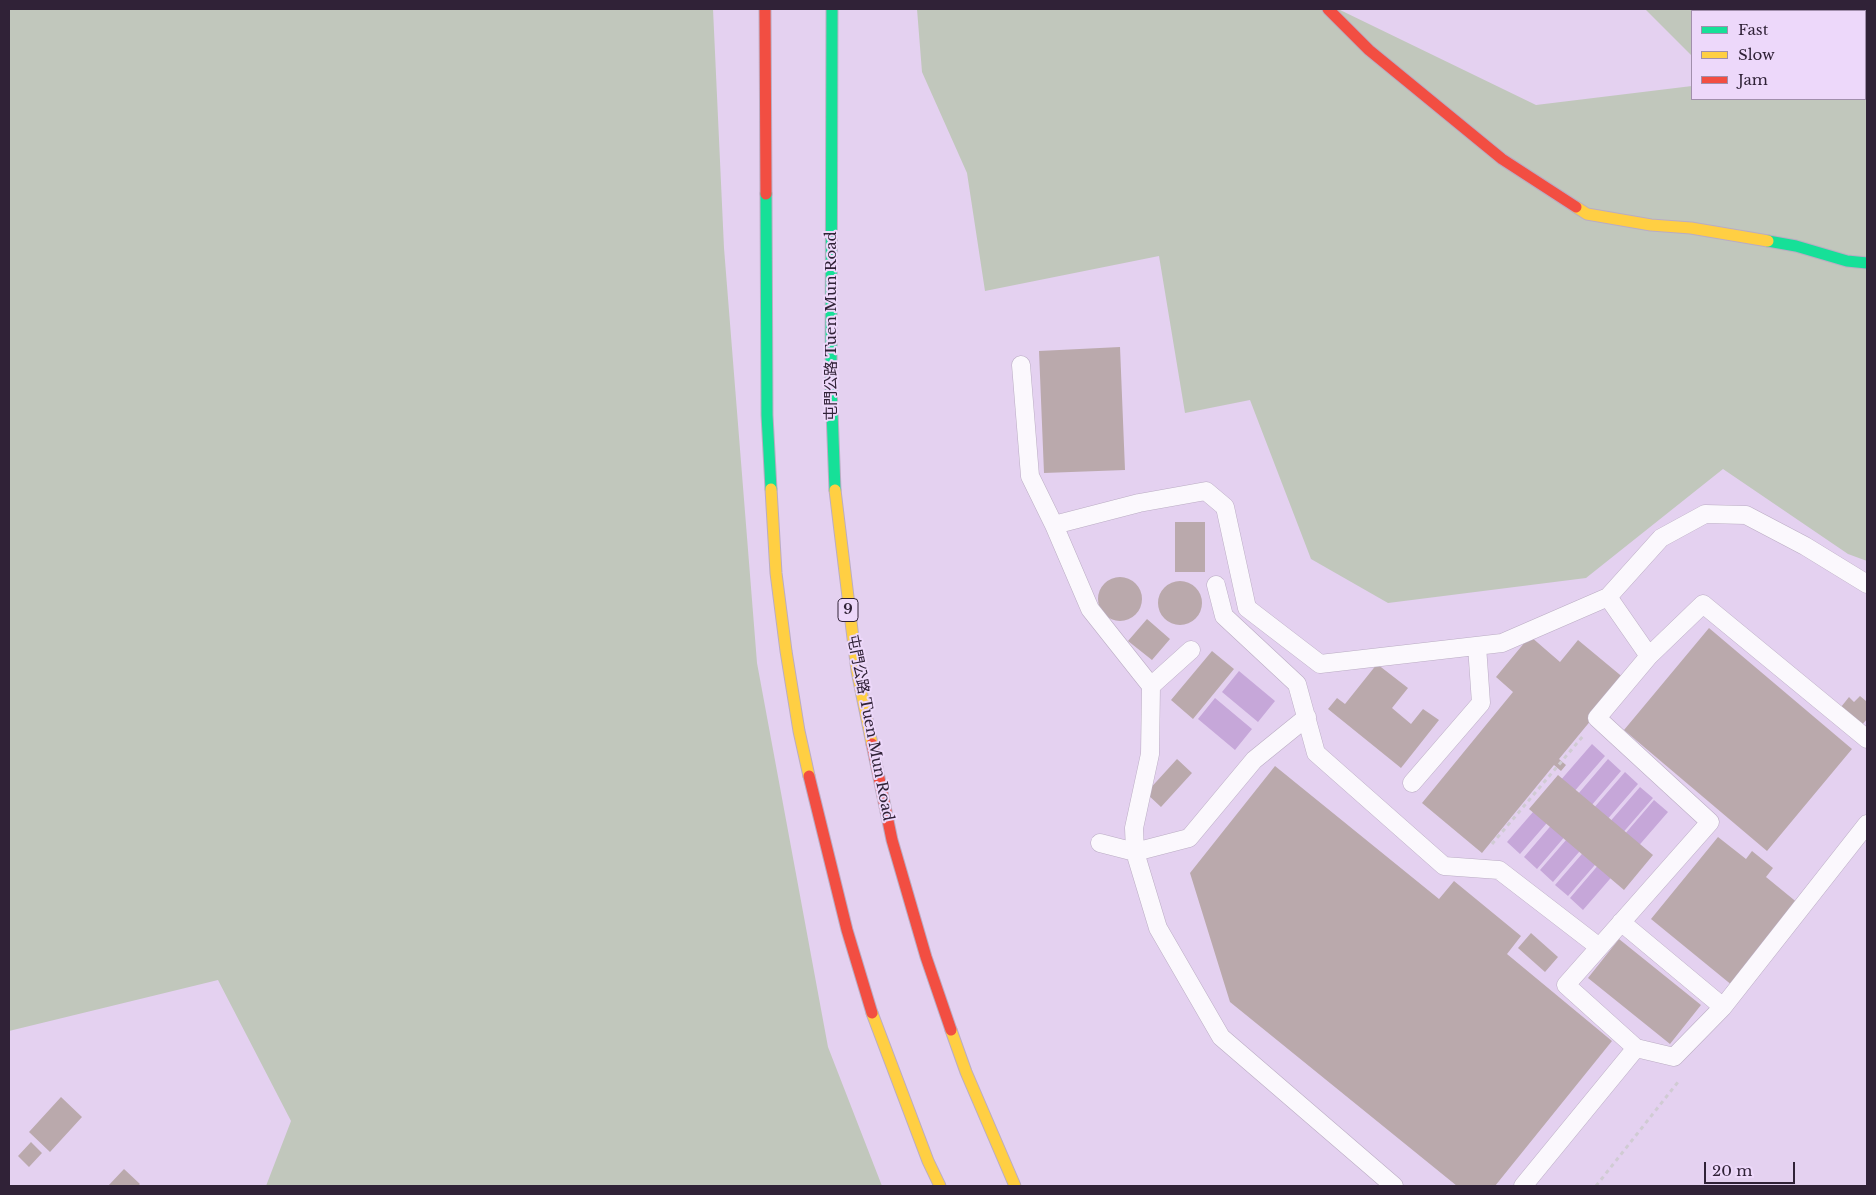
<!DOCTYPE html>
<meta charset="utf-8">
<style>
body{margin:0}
#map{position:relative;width:1876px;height:1195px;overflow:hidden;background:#e4d1f0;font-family:"Libre Baskerville",serif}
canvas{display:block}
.frame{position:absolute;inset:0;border:10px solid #302237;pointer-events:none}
.legend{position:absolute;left:1691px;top:10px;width:175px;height:90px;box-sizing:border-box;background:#edd8fa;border:1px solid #a18fac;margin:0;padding:6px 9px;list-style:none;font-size:15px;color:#302237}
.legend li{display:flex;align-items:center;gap:10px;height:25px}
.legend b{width:25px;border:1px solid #a18fac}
.scale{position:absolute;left:1704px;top:1162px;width:91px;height:22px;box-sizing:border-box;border:2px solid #302237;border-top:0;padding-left:6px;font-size:15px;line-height:18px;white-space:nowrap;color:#302237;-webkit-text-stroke:4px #edd8fa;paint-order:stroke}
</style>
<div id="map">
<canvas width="1876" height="1195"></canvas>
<div class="frame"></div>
<ul class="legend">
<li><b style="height:6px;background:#16e098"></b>Fast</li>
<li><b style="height:6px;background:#ffcf43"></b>Slow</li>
<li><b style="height:6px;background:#f24e42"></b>Jam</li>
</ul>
<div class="scale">20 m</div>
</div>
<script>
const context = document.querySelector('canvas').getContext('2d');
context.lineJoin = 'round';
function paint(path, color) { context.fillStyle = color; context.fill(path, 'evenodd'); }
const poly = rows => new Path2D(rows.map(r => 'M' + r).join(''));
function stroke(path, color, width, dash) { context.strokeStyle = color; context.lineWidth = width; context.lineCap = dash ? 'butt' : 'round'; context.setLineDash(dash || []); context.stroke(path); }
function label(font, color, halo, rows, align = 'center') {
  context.font = font + ' "Libre Baskerville","Noto Sans TC",serif'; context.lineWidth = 4; context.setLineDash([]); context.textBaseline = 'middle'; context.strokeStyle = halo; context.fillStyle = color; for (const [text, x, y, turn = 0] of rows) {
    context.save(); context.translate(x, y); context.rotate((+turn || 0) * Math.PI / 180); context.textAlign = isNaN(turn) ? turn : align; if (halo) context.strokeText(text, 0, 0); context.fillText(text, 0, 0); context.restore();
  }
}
paint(poly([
 [9,9,713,9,724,248,757,663,828,1047,882,1186,266,1186,291,1121,218,980,9,1031],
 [917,9,1338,9,1536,105,1692,86,1692,99,1865,99,1865,11,1692,11,1692,56,1645,9,1867,9,1867,561,1848,554,1723,469,1586,578,1388,603,1311,559,1250,400,1185,413,1159,256,985,291,967,173,922,72]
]), '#c1c7bc');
paint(poly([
 [1239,671,1275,701,1258,722,1222,692],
 [1215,698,1252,729,1235,750,1198,719],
 [1592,744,1605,756,1520,854,1507,842],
 [1608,759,1621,771,1537,869,1524,857],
 [1625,772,1638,784,1553,882,1540,870],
 [1640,787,1653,798,1568,896,1555,885],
 [1654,800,1668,812,1583,910,1570,898]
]), '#c6a7d9');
paint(poly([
 [1120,347,1125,470,1044,473,1039,351],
 [1175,522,1205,522,1205,572,1175,572],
 '1098 599a22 22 0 1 1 44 0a22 22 0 1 1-44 0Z',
 '1158 603a22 22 0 1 1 44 0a22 22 0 1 1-44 0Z',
 [1147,619,1170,639,1152,660,1128,641],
 [1709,628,1852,749,1767,851,1624,730],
 [1530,636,1560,662,1578,640,1625,679,1559,759,1566,765,1561,771,1554,765,1482,853,1422,803,1513,692,1496,677],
 [1212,651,1234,669,1193,719,1171,700],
 [1377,664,1408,688,1392,708,1411,724,1423,709,1439,720,1401,768,1328,709,1337,698,1345,704],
 [1860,696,1866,701,1867,699,1867,719,1861,726,1841,707,1849,697,1854,702],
 [1177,759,1192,773,1161,807,1146,793],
 [1275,766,1439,899,1454,881,1521,936,1507,954,1612,1041,1495,1186,1457,1186,1230,1002,1190,873],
 [1558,775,1653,855,1624,890,1529,809],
 [1718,837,1746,859,1752,851,1773,868,1766,877,1799,904,1733,986,1651,919],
 [1531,933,1558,957,1545,972,1518,948],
 [1619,939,1701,1005,1670,1044,1588,978],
 [61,1097,82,1117,50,1152,29,1132],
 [31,1142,42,1153,29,1167,18,1156],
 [124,1169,140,1184,138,1186,108,1186]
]), '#baa9ac');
const lane = poly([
 [1021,365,1030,476,1054,525,1090,609,1151,686,1150,754,1134,828,1135,852,1158,928,1221,1037,1394,1186],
 [1054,525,1139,503,1206,491,1225,507,1247,608,1320,664,1502,643,1608,597,1649,656],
 [1216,585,1224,616,1297,684,1316,753,1444,866,1499,870,1599,947],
 [1608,597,1661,538,1705,514,1746,515,1805,546,1867,584],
 [1151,686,1191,650],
 [1412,783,1481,703,1477,646],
 [1100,843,1135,852,1189,838,1254,760,1307,717],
 [1621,922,1723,1007],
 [1636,1048,1674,1057,1723,1007,1867,824],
 [1523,1186,1636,1048,1566,985,1710,822,1597,718,1649,656,1703,604,1867,739]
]);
const fast = poly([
 [832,9,831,385,835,490],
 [766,194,767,415,771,489],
 [1768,241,1796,246,1847,261,1867,263]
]);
const slow = poly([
 [1576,207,1587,214,1651,225,1691,228,1768,241],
 [771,489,776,573,786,651,799,731,809,776],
 [835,490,857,671,872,744],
 [872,1013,928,1161,940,1186],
 [951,1030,966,1072,1015,1186]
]);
const jam = poly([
 [765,9,766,194],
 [1328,9,1369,50,1502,159,1576,207],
 [872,744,892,840,926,957,951,1030],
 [809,776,847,930,872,1013]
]);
stroke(lane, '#baacc3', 19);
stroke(fast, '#baacc3', 13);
stroke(slow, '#baacc3', 13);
stroke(jam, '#baacc3', 13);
stroke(poly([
 [1492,844,1583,736],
 [1596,1186,1678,1082]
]), '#d0cbd3', 3, [4, 4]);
stroke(lane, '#fbf8fd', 18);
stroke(fast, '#16e098', 11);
stroke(slow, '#ffcf43', 11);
stroke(jam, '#f24e42', 11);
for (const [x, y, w] of [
 [848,610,20]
]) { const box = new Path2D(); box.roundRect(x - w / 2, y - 11.5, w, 23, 4); context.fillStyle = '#edd8fa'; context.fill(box); stroke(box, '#302237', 1); }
label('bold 14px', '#302237', null, [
 ["9",848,610]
]);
label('15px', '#302237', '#edd8fa', [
 ["屯門公路 Tuen Mun Road",832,326,-90],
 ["屯門公路 Tuen Mun Road",870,728,79]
]);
</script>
